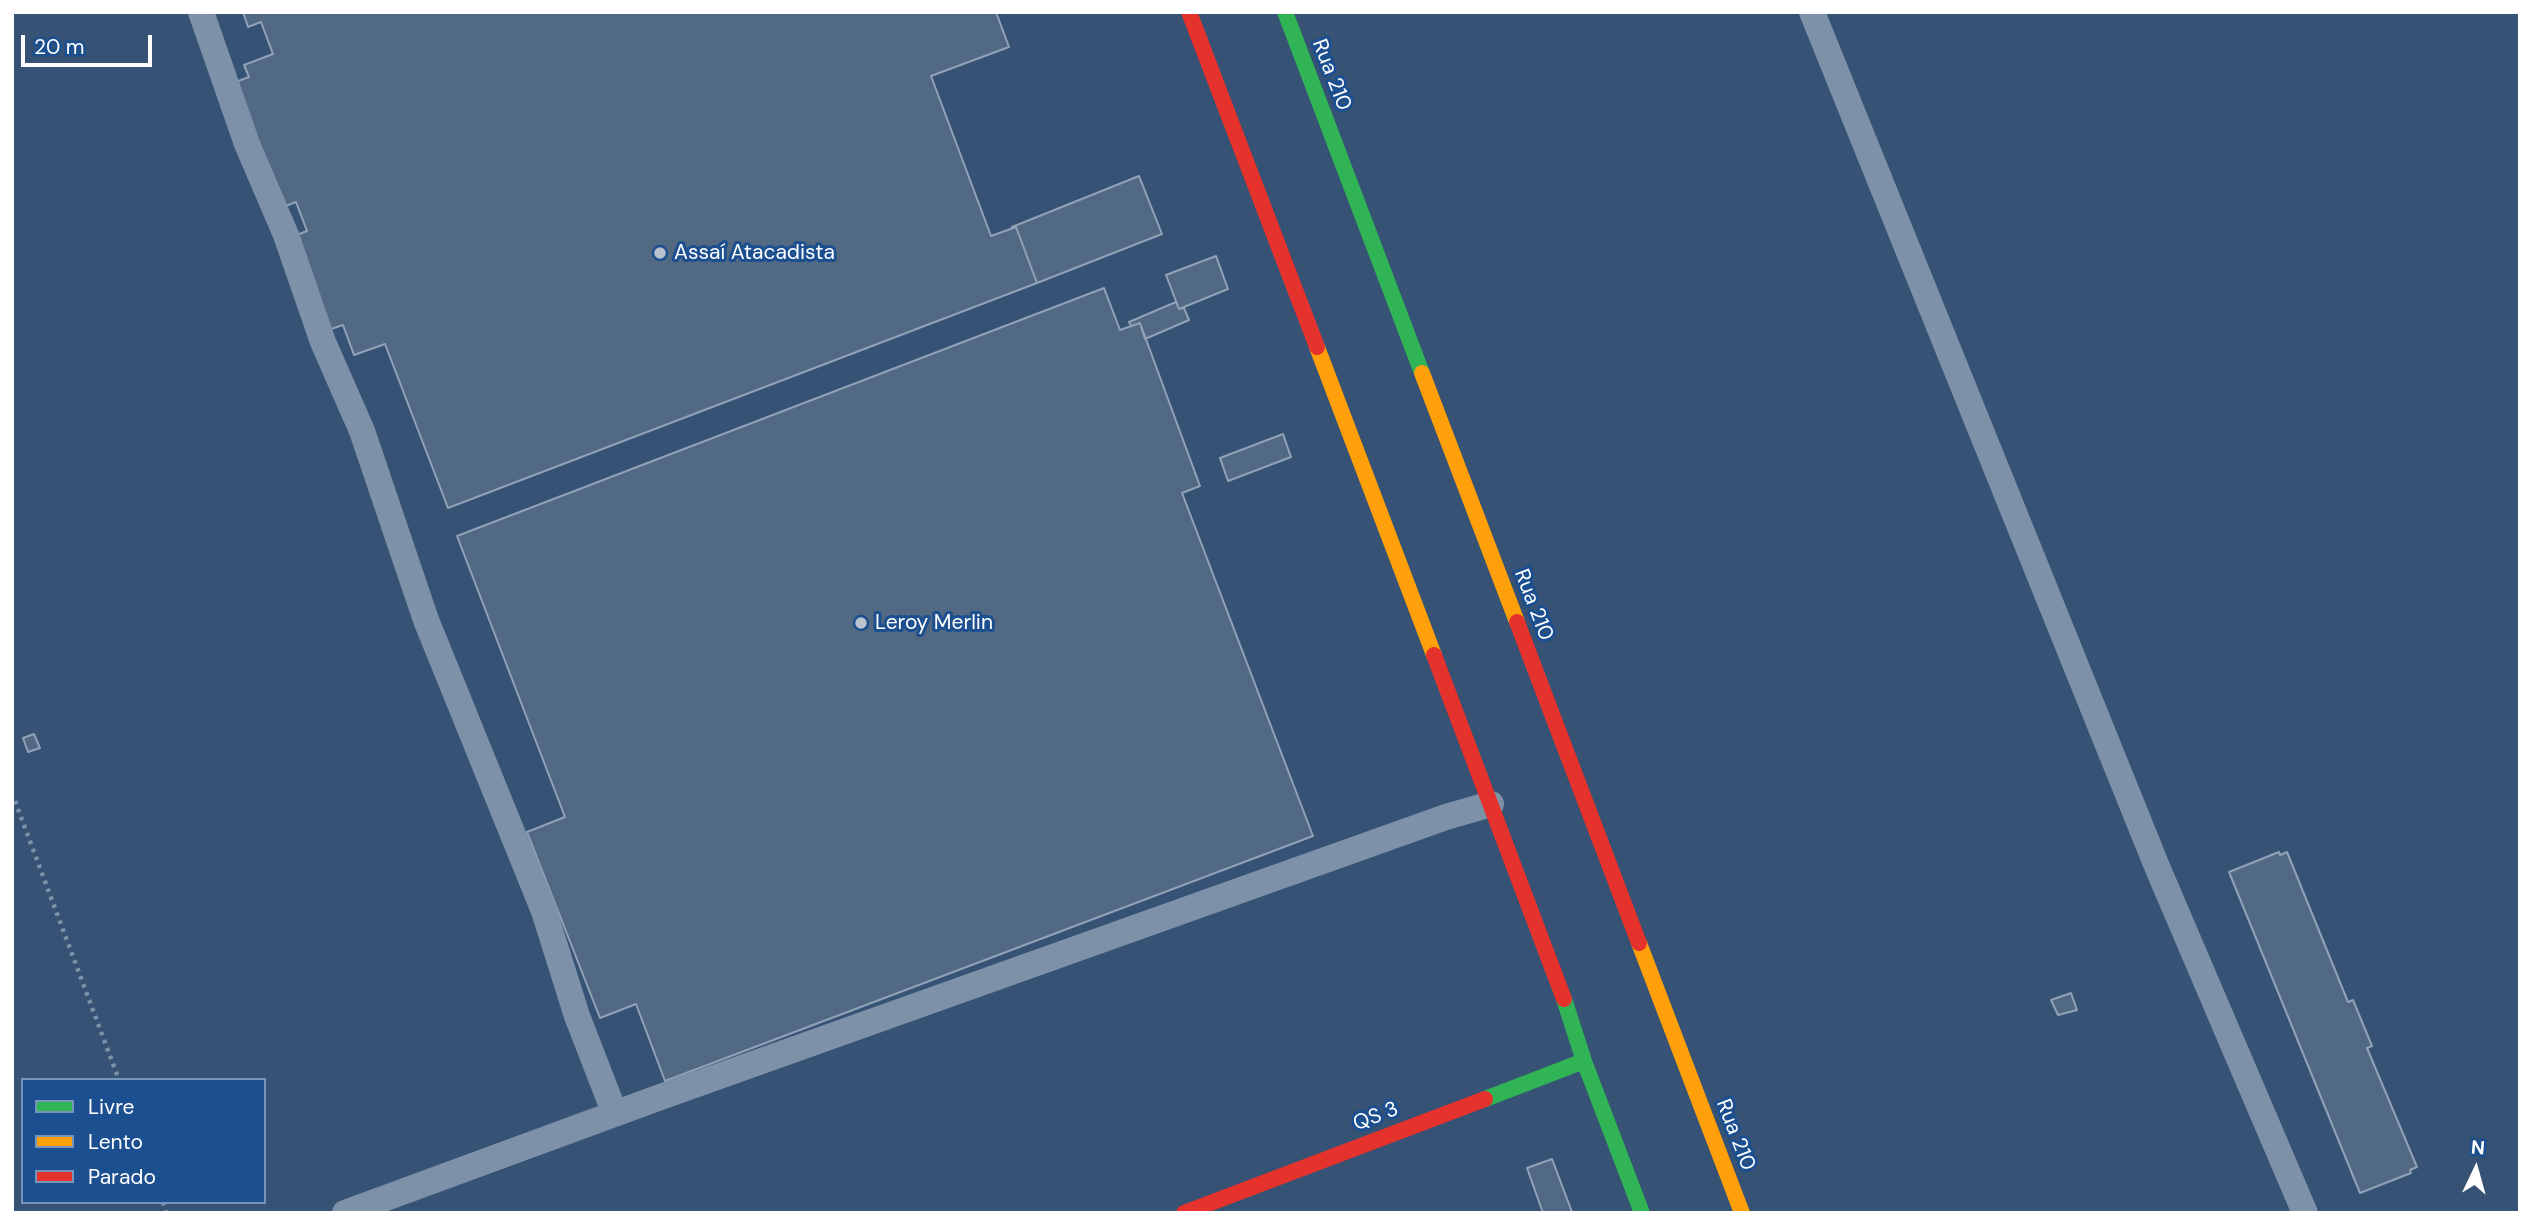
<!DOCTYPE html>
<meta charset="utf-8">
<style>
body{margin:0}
#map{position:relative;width:2532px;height:1225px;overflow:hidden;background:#365274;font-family:"DM Sans",sans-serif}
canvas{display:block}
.frame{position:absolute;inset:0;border:14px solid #fff;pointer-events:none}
.legend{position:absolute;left:21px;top:1078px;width:245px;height:126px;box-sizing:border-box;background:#1b4f8f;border:2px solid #7695bc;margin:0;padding:9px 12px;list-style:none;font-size:21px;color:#fff}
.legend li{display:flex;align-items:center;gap:14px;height:35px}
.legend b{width:35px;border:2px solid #7695bc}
.north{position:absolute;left:2441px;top:1134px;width:70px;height:70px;-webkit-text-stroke:5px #1b4f8f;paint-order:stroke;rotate:5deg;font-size:19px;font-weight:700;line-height:28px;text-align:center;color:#fff}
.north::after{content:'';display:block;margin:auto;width:24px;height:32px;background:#fff;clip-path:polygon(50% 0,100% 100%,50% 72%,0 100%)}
.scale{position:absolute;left:21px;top:35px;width:131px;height:32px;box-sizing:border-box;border:4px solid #fff;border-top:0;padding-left:9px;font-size:21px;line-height:24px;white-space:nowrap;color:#fff;-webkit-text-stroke:5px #1b4f8f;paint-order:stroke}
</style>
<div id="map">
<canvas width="2532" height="1225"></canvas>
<div class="frame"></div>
<ul class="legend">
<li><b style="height:9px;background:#30b455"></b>Livre</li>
<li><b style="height:9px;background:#ff9f0a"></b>Lento</li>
<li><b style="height:9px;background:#e5322d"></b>Parado</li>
</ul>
<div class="north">N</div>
<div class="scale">20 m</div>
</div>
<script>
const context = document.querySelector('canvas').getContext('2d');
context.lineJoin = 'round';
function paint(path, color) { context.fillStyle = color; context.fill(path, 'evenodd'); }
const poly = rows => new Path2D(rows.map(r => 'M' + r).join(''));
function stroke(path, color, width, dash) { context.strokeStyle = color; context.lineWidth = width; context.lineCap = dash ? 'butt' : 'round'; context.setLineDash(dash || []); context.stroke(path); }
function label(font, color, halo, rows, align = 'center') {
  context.font = font + ' "DM Sans",sans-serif'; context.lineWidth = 6; context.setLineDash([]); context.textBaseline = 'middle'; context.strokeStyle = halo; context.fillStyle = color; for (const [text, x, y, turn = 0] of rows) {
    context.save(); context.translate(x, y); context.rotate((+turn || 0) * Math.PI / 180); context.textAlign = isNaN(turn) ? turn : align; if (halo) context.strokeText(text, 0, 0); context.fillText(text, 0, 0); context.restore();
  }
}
const building = poly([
 [243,12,996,12,1009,47,931,76,991,236,1016,227,1037,283,448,508,385,344,354,355,343,325,325,331,289,238,307,231,296,202,278,209,230,84,249,77,244,65,273,54,261,22,248,27,243,12],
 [1139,176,1162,234,1037,283,1016,227,1012,227,1139,176],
 [1216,256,1228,289,1179,309,1166,275,1216,256],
 [1104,288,1120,330,1140,323,1200,486,1182,493,1313,836,665,1081,636,1004,600,1018,527,832,565,817,457,536,1104,288],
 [1176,302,1179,309,1184,308,1189,320,1145,339,1140,323,1131,326,1129,322,1176,302],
 [1283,434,1291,457,1228,481,1220,458,1283,434],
 [34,734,40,748,28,752,23,738,34,734],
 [2279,852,2280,855,2287,852,2348,1002,2353,1000,2372,1046,2367,1048,2417,1167,2410,1170,2411,1173,2360,1193,2229,872,2279,852],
 [2071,993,2077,1010,2058,1015,2051,1000,2071,993],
 [1552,1159,1572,1212,1571,1213,1543,1213,1527,1168,1552,1159]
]);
paint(building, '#526984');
stroke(building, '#92a2b6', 2);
stroke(poly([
 [15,801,119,1080],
 [163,1202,166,1213]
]), '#7d92a8', 4.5, [3.5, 5]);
stroke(poly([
 [201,12,247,144,286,235,323,342,362,431,426,620,544,911,577,1016,615,1114],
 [1812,12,2158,869,2305,1213],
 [345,1213,655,1099,1446,817,1491,804]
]), '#7d92a8', 26);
stroke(poly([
 [1285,12,1422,373],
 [1564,999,1584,1061,1642,1213],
 [1485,1099,1584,1061]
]), '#30b455', 16);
stroke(poly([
 [1317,347,1434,655],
 [1422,373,1517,622],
 [1639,943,1742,1213]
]), '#ff9f0a', 16);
stroke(poly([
 [1189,12,1317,347],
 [1517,622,1639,943],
 [1434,655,1564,999],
 [1184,1213,1485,1099]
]), '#e5322d', 16);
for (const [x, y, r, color] of [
 [660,253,7,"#b9c2ce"],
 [861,623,7,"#b9c2ce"]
]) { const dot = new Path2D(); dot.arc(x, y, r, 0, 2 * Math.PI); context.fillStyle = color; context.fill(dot); stroke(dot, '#1b4f8f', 2.5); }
label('21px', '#fff', '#1b4f8f', [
 ["Rua 210",1331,75,69],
 ["Rua 210",1533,605,69],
 ["QS 3",1376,1117,-21],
 ["Rua 210",1735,1135,69]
]);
label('21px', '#fff', '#1b4f8f', [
 ["Assaí Atacadista",674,253],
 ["Leroy Merlin",875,623]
], 'left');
</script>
